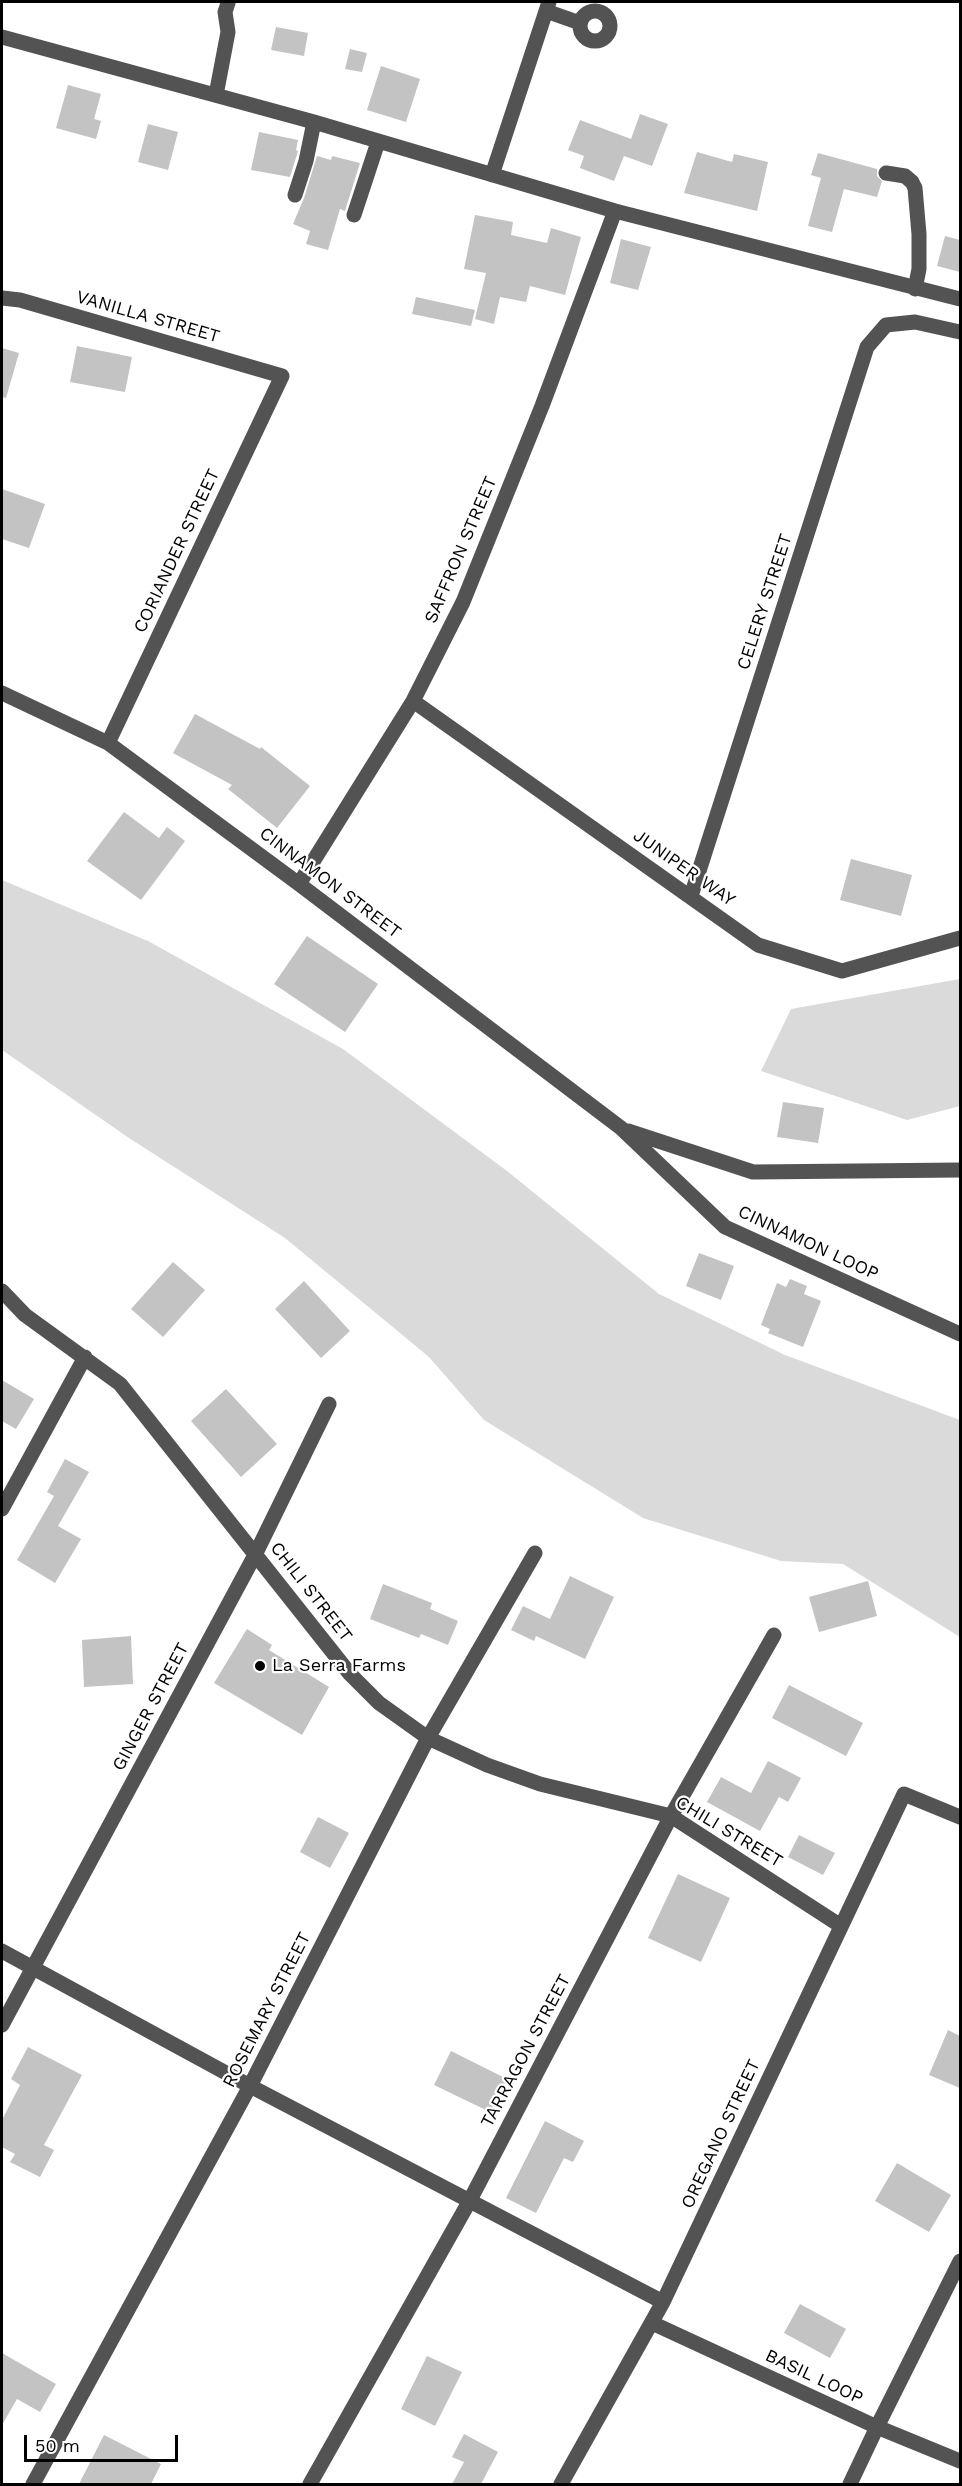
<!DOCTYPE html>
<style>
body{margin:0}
#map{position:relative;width:962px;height:2486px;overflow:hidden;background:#fff;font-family:"Work Sans",sans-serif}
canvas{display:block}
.frame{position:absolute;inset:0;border:3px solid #000;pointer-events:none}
.scale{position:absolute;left:24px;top:2435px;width:154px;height:27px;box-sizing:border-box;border:3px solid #000;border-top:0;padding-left:8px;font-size:18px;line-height:21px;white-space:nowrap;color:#000;-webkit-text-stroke:4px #fff;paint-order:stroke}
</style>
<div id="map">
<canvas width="962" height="2486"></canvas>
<div class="frame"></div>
<div class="scale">50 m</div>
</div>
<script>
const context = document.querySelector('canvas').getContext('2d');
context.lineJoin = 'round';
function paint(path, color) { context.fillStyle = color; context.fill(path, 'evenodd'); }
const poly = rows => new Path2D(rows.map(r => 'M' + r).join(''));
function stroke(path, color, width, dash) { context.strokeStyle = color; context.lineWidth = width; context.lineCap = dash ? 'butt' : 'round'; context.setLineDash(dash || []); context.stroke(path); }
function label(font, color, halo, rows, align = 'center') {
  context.font = font + ' "Work Sans",sans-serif'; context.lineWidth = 4.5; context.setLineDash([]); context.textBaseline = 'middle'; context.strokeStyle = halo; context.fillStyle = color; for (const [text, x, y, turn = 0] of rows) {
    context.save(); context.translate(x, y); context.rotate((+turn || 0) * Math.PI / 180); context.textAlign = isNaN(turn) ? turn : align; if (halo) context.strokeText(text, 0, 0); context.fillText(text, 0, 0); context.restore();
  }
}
paint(poly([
 [2,880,148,941,343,1049,507,1171,659,1294,785,1355,960,1420,960,1637,843,1564,781,1561,643,1518,484,1420,429,1357,285,1238,129,1138,2,1050],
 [960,979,960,1106,907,1120,761,1071,791,1009]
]), '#dadada');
paint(poly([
 [276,27,308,33,304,56,271,50],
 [350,49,367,53,362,72,345,69],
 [381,66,420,79,406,122,367,110],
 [68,85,101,94,94,119,101,121,96,139,56,128],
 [640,114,668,124,652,166,624,156,614,181,580,168,584,156,568,150,580,120,631,139],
 [148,124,178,132,168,170,138,162],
 [259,132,298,140,296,150,298,151,290,177,251,170],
 [697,152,732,162,734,154,768,162,757,211,684,193],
 [818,153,877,169,877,176,882,181,877,197,844,189,832,232,808,226,821,178,811,175],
 [317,156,331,160,332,156,360,163,345,211,340,209,328,250,306,244,310,231,293,224,304,198],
 [475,215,513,222,511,235,547,243,551,228,581,237,565,295,530,286,526,302,500,297,494,324,475,319,486,273,464,269],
 [945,236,960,240,960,272,937,266],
 [621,239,651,247,638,290,610,283],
 [416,297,475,310,471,326,412,314],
 [77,346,132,357,125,392,70,382],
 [2,348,19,353,6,398,2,397],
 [2,489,45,504,29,548,2,539],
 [195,714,260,749,261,747,310,786,277,828,228,789,232,785,173,753],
 [124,812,159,838,167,827,185,841,141,900,87,861],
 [851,859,912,875,901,916,840,900],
 [307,936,378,984,345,1032,274,984],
 [783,1102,824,1108,818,1143,777,1137],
 [699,1253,734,1266,721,1300,686,1286],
 [173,1262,205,1290,163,1337,131,1309],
 [790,1279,807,1286,804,1294,821,1301,803,1347,768,1333,770,1329,761,1325,777,1283,786,1287],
 [304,1281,350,1331,321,1358,275,1309],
 [2,1380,34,1399,16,1429,2,1421],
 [226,1389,277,1444,241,1477,191,1421],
 [65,1459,89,1472,58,1526,81,1539,55,1583,17,1560,54,1496,47,1492],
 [570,1576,614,1597,585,1659,536,1636,534,1641,511,1630,523,1606,550,1619],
 [868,1581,877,1616,819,1632,809,1597],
 [383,1584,432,1603,430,1609,458,1621,448,1645,421,1634,419,1638,370,1619],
 [247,1629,272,1645,269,1650,329,1687,302,1735,214,1683],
 [131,1636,133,1684,84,1687,82,1640],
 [789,1685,863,1723,846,1756,772,1718],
 [768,1761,801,1778,788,1802,779,1797,760,1831,707,1802,721,1777,751,1793],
 [318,1817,349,1833,330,1868,300,1852],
 [799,1835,835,1853,823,1875,788,1857],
 [678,1874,730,1898,701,1962,648,1938],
 [948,2030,960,2036,960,2088,929,2075],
 [28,2047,82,2075,44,2145,54,2150,40,2177,10,2162,15,2154,2,2147,2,2120,20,2085,11,2079],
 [451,2051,507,2079,490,2112,434,2085],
 [545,2121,584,2141,573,2162,564,2158,536,2213,506,2198],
 [897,2163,951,2195,929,2232,875,2201],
 [800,2304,846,2329,830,2358,784,2333],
 [2,2353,56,2384,40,2412,17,2399,2,2425],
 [427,2356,462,2372,435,2426,401,2409],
 [464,2434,498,2452,481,2484,452,2484,464,2462,452,2457],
 [104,2435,161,2464,151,2484,79,2484]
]), '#c3c3c3');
stroke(poly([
 '580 26a15 15 0 1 1 30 0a15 15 0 1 1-30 0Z',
 [546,11,580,23],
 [2,37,314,122,615,211,960,299],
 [216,95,228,32,225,12,228,3],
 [886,173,905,176,912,182,915,188,919,234,919,269,915,289],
 [492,175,549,2],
 [295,195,306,161,314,122],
 [354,215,378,142],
 [2,298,20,300,282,376,108,743],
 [2,693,108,743,299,884,621,1128,725,1227,960,1334],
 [413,701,758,945,842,971,960,938],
 [299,884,413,701,463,602,542,406,615,211],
 [691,896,867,347,886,325,915,322,960,332],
 [628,1131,753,1172,960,1170],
 [2,1291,25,1315,120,1384,350,1674,379,1703,428,1738,487,1765,540,1784,671,1816,841,1926],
 [2,1509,85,1357],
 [2,1951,250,2086,663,2302],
 [2,2025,256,1553,329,1404],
 [652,2323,877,2427,960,2461],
 [33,2484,250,2086,428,1738,535,1553],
 [310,2484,469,2202,671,1816,774,1635],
 [561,2484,663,2302,904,1794,960,1817],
 [850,2484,877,2427,960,2261]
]), '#535353', 15);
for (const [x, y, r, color] of [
 [260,1666,6,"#000"]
]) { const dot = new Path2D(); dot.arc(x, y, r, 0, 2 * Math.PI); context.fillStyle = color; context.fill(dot); stroke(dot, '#fff', 2); }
label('18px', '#000', '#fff', [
 ["VANILLA STREET",148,317,16],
 ["SAFFRON STREET",461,550,-67],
 ["CORIANDER STREET",177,551,-65],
 ["CELERY STREET",765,602,-72],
 ["JUNIPER WAY",684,868,35],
 ["CINNAMON STREET",330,883,37],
 ["CINNAMON LOOP",808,1243,25],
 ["CHILI STREET",311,1592,52],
 ["GINGER STREET",151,1707,-62],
 ["CHILI STREET",729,1832,31],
 ["ROSEMARY STREET",267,2010,-63],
 ["TARRAGON STREET",526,2051,-62],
 ["OREGANO STREET",721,2134,-65],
 ["BASIL LOOP",814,2377,25]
]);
label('18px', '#000', '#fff', [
 ["La Serra Farms",272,1666]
], 'left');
</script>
